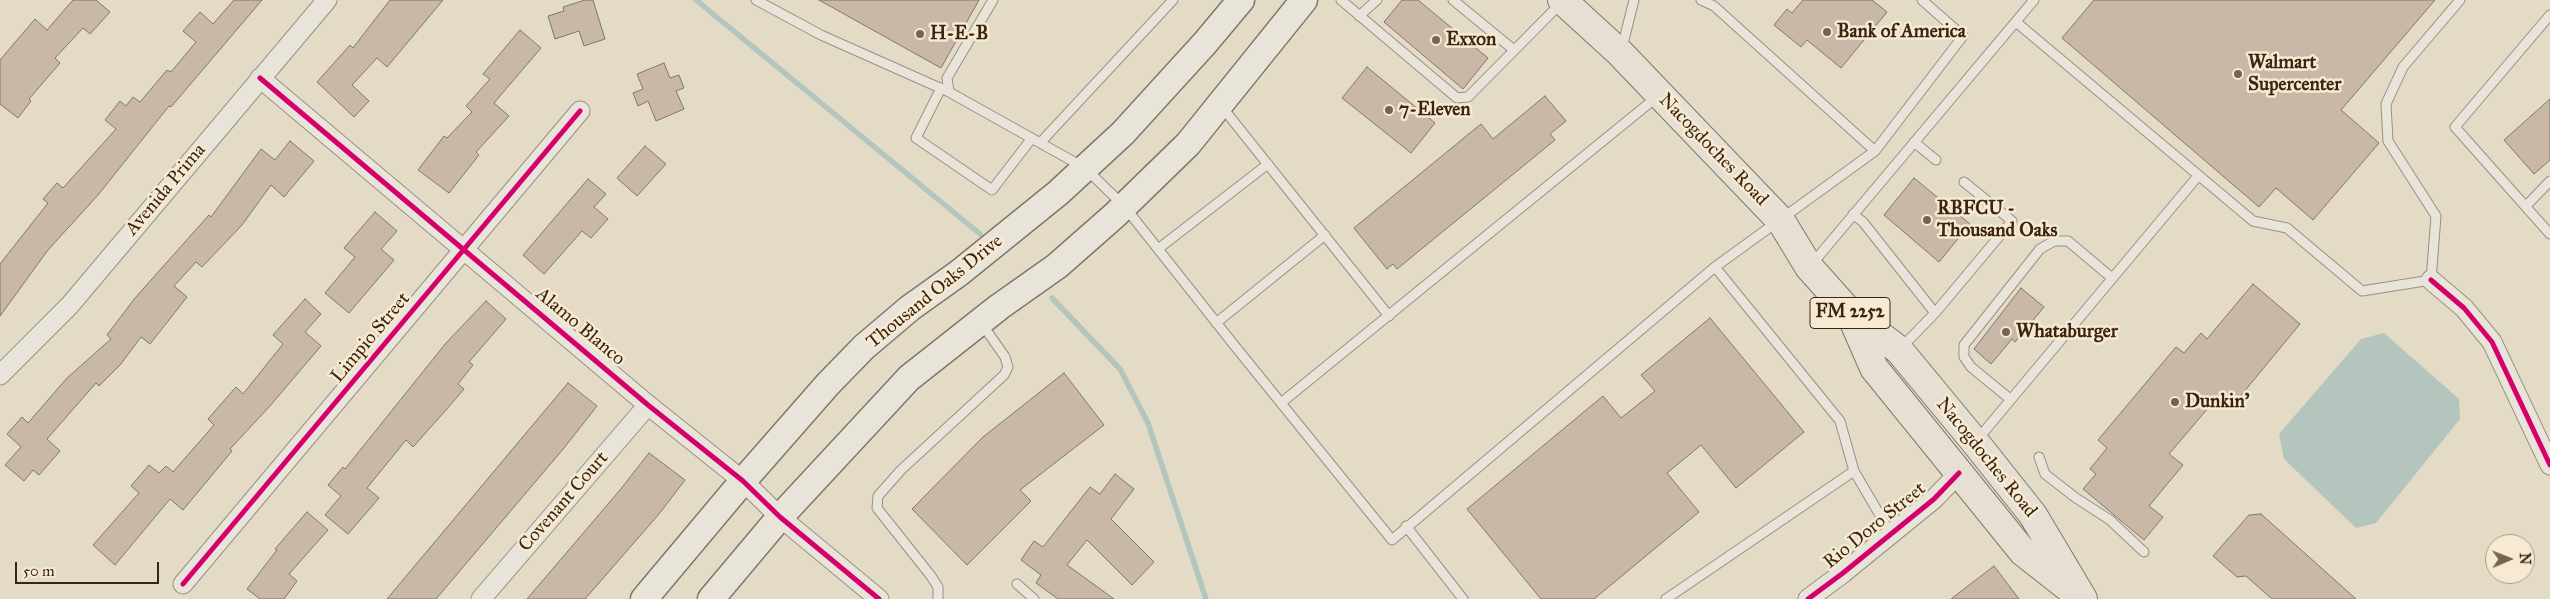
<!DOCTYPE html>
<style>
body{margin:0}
#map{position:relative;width:2550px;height:599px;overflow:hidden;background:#e4dbc6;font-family:"IM FELL Great Primer",serif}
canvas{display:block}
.north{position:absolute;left:2485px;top:534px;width:50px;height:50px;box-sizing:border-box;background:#f6ebd2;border:1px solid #ac9b84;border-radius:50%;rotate:89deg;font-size:14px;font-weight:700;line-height:20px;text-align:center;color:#3d2410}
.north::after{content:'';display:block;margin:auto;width:18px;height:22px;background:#776450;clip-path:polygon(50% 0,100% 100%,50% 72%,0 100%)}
.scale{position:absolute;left:15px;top:562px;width:144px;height:22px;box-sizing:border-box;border:2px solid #3d2410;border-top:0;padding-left:6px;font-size:15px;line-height:18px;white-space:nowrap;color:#3d2410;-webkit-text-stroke:4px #f6ebd2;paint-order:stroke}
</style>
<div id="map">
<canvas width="2550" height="599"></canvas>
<div class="north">N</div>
<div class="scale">50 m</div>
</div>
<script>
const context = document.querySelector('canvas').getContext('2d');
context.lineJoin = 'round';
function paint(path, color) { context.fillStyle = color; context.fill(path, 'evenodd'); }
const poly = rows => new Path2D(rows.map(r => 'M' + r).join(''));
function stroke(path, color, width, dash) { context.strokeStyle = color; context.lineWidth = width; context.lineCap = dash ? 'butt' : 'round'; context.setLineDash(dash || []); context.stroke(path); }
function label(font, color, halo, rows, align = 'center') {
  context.font = font + ' "IM FELL Great Primer",serif'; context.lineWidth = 5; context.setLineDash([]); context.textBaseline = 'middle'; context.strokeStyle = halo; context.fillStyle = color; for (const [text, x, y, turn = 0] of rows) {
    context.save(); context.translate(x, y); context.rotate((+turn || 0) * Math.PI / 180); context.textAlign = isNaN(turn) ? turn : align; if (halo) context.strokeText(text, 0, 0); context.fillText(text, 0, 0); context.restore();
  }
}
paint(poly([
 [2384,333,2459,399,2460,419,2376,523,2356,528,2284,459,2279,434,2361,339]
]), '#b3c5bd');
stroke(poly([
 [696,0,980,234],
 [1052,298,1120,369,1148,423,1206,599]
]), '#b3c5bd', 5.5);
const building = poly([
 [73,0,96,0,110,12,90,34,83,28,55,58,60,63,29,99,31,101,18,118,0,104,0,60,35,19,47,30,73,0],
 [234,0,262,0,171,107,169,106,98,195,48,250,0,316,0,264,48,203,43,199,57,183,63,188,116,129,105,120,120,101,126,106,133,97,140,102,167,70,171,72,196,42,183,31,200,12,213,24,234,0],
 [390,0,443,0,387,67,377,58,352,85,369,101,354,117,317,82,350,45,353,48,390,0],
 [585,0,593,0,605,39,584,46,579,31,555,39,548,16,564,11,563,7,585,0],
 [819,0,979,0,941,68,819,0],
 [1402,0,1418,0,1488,58,1463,89,1384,22,1402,0],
 [1803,0,1872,0,1887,12,1841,68,1807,40,1801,47,1774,25,1787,9,1792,13,1803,0],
 [2094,0,2435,0,2341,110,2379,143,2313,220,2276,188,2259,207,2062,38,2094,0],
 [520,30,541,48,494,103,509,116,476,152,479,155,449,193,418,170,444,136,447,138,472,112,466,106,490,79,483,74,520,30],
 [664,63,670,78,679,75,684,88,676,91,684,109,656,121,648,101,638,106,633,93,643,89,637,74,664,63],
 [1367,67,1435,123,1411,153,1342,98,1367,67],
 [1545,96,1566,121,1550,134,1555,140,1397,269,1393,264,1387,269,1354,228,1481,124,1493,139,1545,96],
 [2550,99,2550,160,2534,174,2504,140,2550,99],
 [290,141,314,161,284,197,271,185,242,225,202,267,196,262,174,286,187,297,150,344,141,337,120,365,99,386,96,383,47,439,60,451,39,475,33,470,24,481,5,465,21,447,7,434,22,417,28,423,67,378,111,339,107,335,135,298,209,215,211,217,261,149,275,160,290,141],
 [645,146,666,164,637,196,617,178,645,146],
 [1914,178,1970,224,1939,262,1884,215,1914,178],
 [588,179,606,194,594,207,608,219,591,238,582,231,544,274,523,255,588,179],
 [375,212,397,231,381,249,394,260,349,313,325,293,355,257,344,248,375,212],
 [2253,284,2300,324,2233,405,2220,394,2169,454,2183,465,2149,506,2163,517,2144,540,2083,489,2096,474,2090,469,2107,448,2098,440,2176,347,2184,353,2201,333,2207,339,2253,284],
 [2021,288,2044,307,2015,342,2012,339,1991,364,1974,349,2021,288],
 [305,299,321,314,305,332,321,346,269,407,230,449,232,451,183,510,170,499,115,565,93,545,139,493,131,486,149,465,159,473,166,466,173,472,214,425,208,419,236,387,243,394,283,344,273,335,305,299],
 [486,301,506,319,469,362,473,365,458,384,464,389,446,410,413,447,406,440,367,488,379,498,348,534,325,515,341,496,328,485,343,467,345,469,446,343,486,301],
 [1710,318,1804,432,1736,488,1701,445,1667,473,1699,512,1594,599,1541,599,1467,509,1603,396,1621,418,1655,391,1641,375,1710,318],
 [1064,373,1104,425,1020,490,1031,501,967,565,912,509,983,437,1064,373],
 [568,383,597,406,564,448,436,599,387,599,568,383],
 [649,453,685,480,659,514,585,599,527,599,620,490,649,453],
 [1115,474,1134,489,1111,519,1154,562,1132,585,1087,540,1067,565,1114,599,1058,599,1036,583,1041,575,1021,560,1034,541,1043,547,1090,487,1100,494,1115,474],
 [307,512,328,530,289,574,297,581,284,599,260,599,247,589,277,550,275,549,307,512],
 [2261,514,2356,599,2272,599,2246,576,2237,577,2213,556,2249,515,2261,514],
 [1994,566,2019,599,1951,599,1994,566]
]);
paint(building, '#c9b8a8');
stroke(building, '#80776a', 1);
const lane = poly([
 [756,0,821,35,949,92],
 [993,0,947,78,949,92,1085,168,1124,206,1234,345,1392,540,1715,267,1875,151],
 [1341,0,1457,98,1468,97,1561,3],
 [1453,0,1514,50],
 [1701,0,1714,6,1875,151,1963,36,1922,0],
 [2550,15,2455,127,2550,234],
 [1359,16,1377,0],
 [2016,22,2253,221,2287,228,2362,291,2431,280,2436,216,2388,141,2386,104,2403,67,2460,0],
 [1622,48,1634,0],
 [941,88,916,138,992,190,1032,138],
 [1222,107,1389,316],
 [1914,142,1936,160],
 [1040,143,1173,0],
 [2526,206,2550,181],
 [1853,214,1863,222,1935,313,1901,348],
 [1158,249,1268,164],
 [1812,264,2034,0],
 [1715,267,1840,421,1854,471,1891,534],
 [1935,313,2012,221,1964,182],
 [1216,323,1325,235],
 [2010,399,1971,367,1964,357,1964,345,2040,249,2054,241,2068,241,2112,278],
 [1281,403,1658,96],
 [1977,440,2198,176],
 [2039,457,2045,474,2076,498,2110,520,2144,552],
 [1406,526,1463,599],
 [1017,584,1034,599],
 [938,599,938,587,931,576,877,508,878,496,901,470,1004,375,1008,367,1005,357,982,324],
 [1666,599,1854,471]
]);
const street = poly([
 [260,78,648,405,743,481,780,517,879,599],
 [2431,280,2464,308,2492,342,2550,465],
 [0,375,70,305,327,0],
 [183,584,580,111],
 [481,599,648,405],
 [1808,599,1843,573,1934,499,1959,473]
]);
const secondary = poly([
 [644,599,743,481,828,384,864,347,910,308,959,273,1058,193,1123,133,1205,43,1241,0],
 [711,599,780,517,909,378,999,307,1057,266,1115,215,1188,144,1304,0]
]);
const primary = poly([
 [1562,0,1620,53,1781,221,1809,267,1850,313],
 [1850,313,1899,350,1975,442,2033,515,2083,599,2023,552,1874,368,1850,313]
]);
stroke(lane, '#989082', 11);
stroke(street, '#989082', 21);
stroke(secondary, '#80776a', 29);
stroke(primary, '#80776a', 30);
stroke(lane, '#e9e4da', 9);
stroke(street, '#e9e4da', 19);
stroke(secondary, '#e9e4da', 26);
stroke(primary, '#e6e0d4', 28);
stroke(poly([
 [260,78,648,405,743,481,780,517,879,599],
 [2431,280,2464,308,2492,342,2550,465],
 [183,584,580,111],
 [1808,599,1843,573,1934,499,1959,473]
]), '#d6006c', 5);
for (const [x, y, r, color] of [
 [1827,32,5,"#776450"],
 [920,34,5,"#776450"],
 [1436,40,5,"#776450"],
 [2238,74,5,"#776450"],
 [1389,110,5,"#776450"],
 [1927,220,5,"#776450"],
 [2006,332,5,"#776450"],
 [2175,402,5,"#776450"]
]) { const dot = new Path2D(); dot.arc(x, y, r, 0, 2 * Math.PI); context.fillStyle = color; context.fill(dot); stroke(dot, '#f6ebd2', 2); }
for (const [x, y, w] of [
 [1850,313,80]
]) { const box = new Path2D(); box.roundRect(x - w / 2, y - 15.5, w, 31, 4); context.fillStyle = '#f6ebd2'; context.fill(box); stroke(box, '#3d2410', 1); }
label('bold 18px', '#3d2410', null, [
 ["FM 2252",1850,313]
]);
label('bold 19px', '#3d2410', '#f6ebd2', [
 ["Bank of America",1837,32],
 ["H-E-B",930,34],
 ["Exxon",1446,40],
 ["Walmart",2248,63],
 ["Supercenter",2248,85],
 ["7-Eleven",1399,110],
 ["RBFCU -",1937,209],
 ["Thousand Oaks",1937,231],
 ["Whataburger",2016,332],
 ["Dunkin'",2185,402]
], 'left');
label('19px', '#3d2410', '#f6ebd2', [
 ["Nacogdoches Road",1713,150,46],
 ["Avenida Prima",166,190,-50],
 ["Thousand Oaks Drive",935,292,-39],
 ["Alamo Blanco",580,327,40],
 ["Limpio Street",371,338,-50],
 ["Nacogdoches Road",1986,458,51],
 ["Covenant Court",564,502,-49],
 ["Rio Doro Street",1875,526,-39]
]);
</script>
